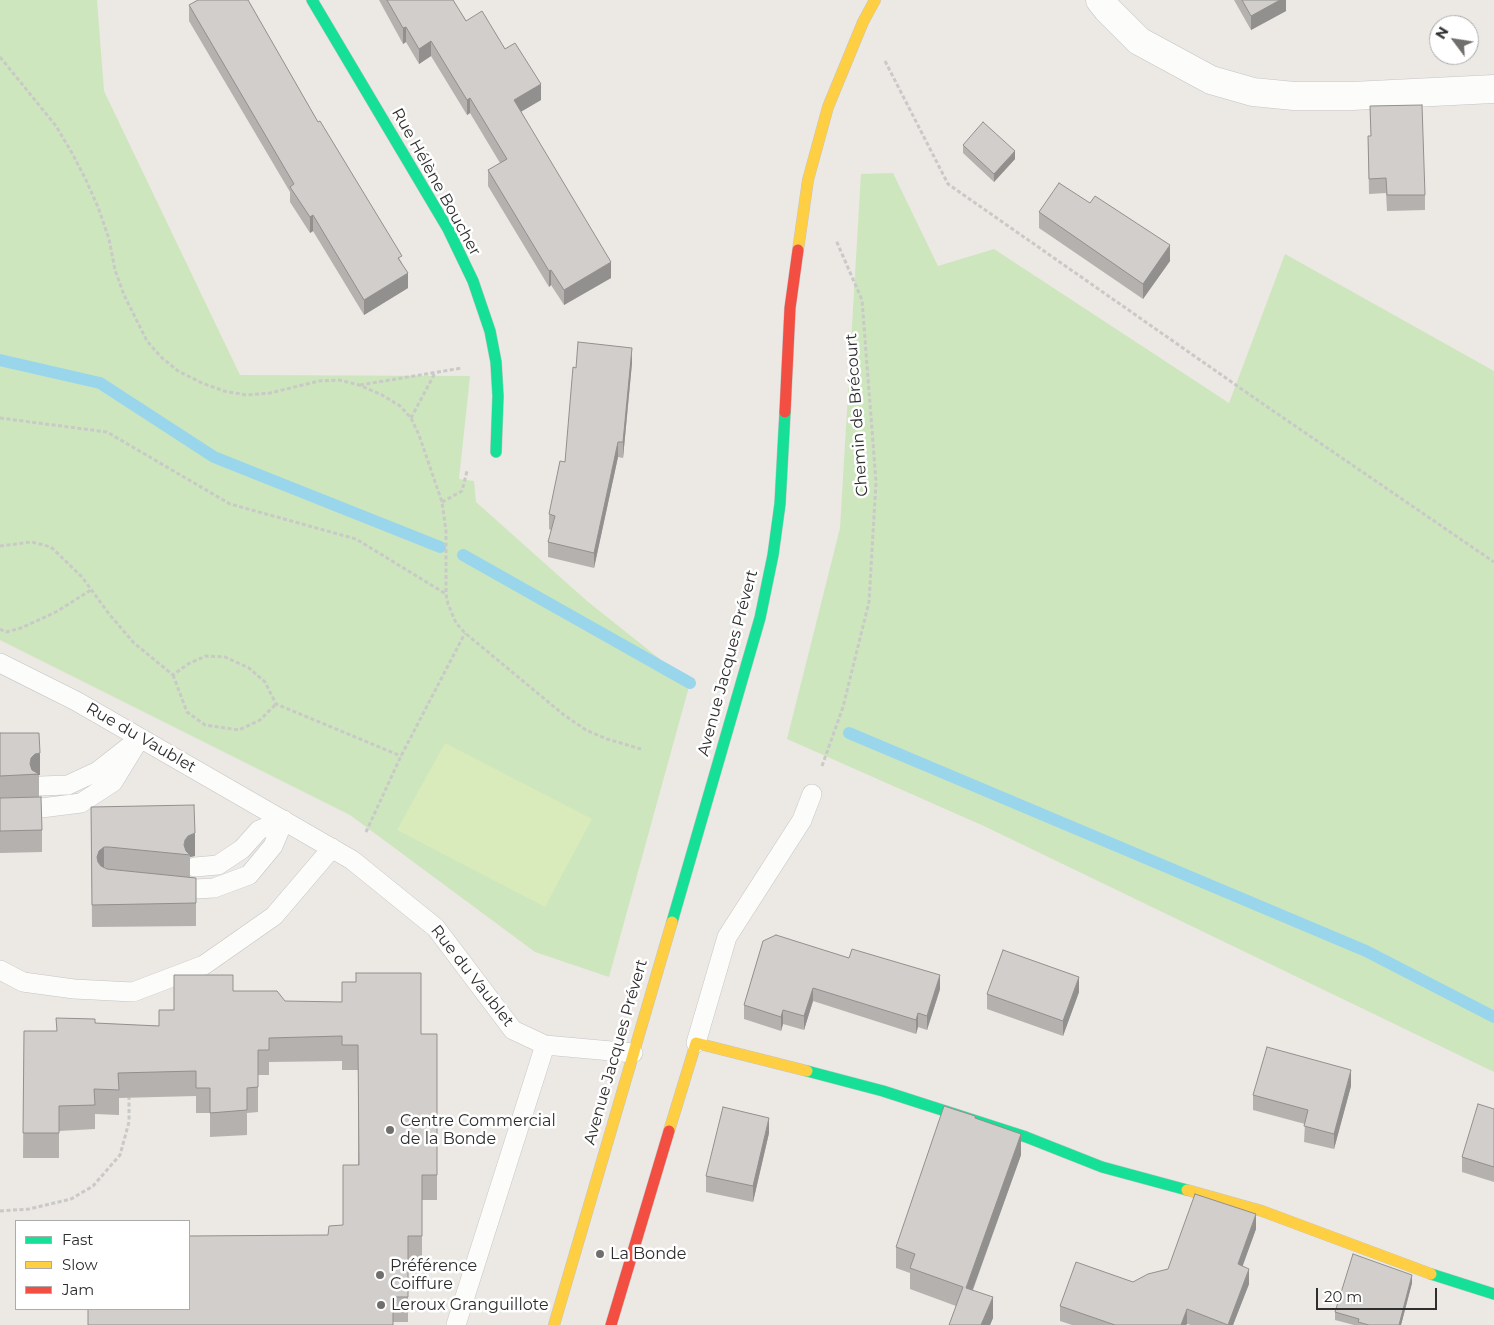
<!DOCTYPE html>
<meta charset="utf-8">
<style>
body{margin:0}
#map{position:relative;width:1494px;height:1325px;overflow:hidden;background:#ece8e4;font-family:Montserrat,sans-serif}
canvas{display:block}
.legend{position:absolute;left:15px;top:1220px;width:175px;height:90px;box-sizing:border-box;background:#fff;border:1px solid #ababab;margin:0;padding:6px 9px;list-style:none;font-size:15px;color:#2e2e2e}
.legend li{display:flex;align-items:center;gap:10px;height:25px}
.legend b{width:25px;border:1px solid #ababab}
.north{position:absolute;left:1429px;top:15px;width:50px;height:50px;box-sizing:border-box;background:#fff;border:1px solid #ababab;border-radius:50%;rotate:301deg;font-size:14px;font-weight:700;line-height:20px;text-align:center;color:#2e2e2e}
.north::after{content:'';display:block;margin:auto;width:18px;height:22px;background:#706f6e;clip-path:polygon(50% 0,100% 100%,50% 72%,0 100%)}
.scale{position:absolute;left:1316px;top:1288px;width:121px;height:22px;box-sizing:border-box;border:2px solid #2e2e2e;border-top:0;padding-left:6px;font-size:15px;line-height:18px;white-space:nowrap;color:#2e2e2e;-webkit-text-stroke:4px #fff;paint-order:stroke}
</style>
<div id="map">
<canvas width="1494" height="1325"></canvas>
<ul class="legend">
<li><b style="height:6px;background:#16e098"></b>Fast</li>
<li><b style="height:6px;background:#ffcf43"></b>Slow</li>
<li><b style="height:6px;background:#f24e42"></b>Jam</li>
</ul>
<div class="north">N</div>
<div class="scale">20 m</div>
</div>
<script>
const context = document.querySelector('canvas').getContext('2d');
context.lineJoin = 'round';
function paint(path, color) { context.fillStyle = color; context.fill(path, 'evenodd'); }
const poly = rows => new Path2D(rows.map(r => 'M' + r).join(''));
function stroke(path, color, width, dash) { context.strokeStyle = color; context.lineWidth = width; context.lineCap = dash ? 'butt' : 'round'; context.setLineDash(dash || []); context.stroke(path); }
function label(font, color, halo, rows, align = 'center') {
  context.font = font + ' Montserrat,sans-serif'; context.lineWidth = 5; context.setLineDash([]); context.textBaseline = 'middle'; context.strokeStyle = halo; context.fillStyle = color; for (const [text, x, y, turn = 0] of rows) {
    context.save(); context.translate(x, y); context.rotate((+turn || 0) * Math.PI / 180); context.textAlign = isNaN(turn) ? turn : align; if (halo) context.strokeText(text, 0, 0); context.fillText(text, 0, 0); context.restore();
  }
}
paint(poly([
 [0,0,97,0,104,91,240,375,470,376,459,479,474,481,476,502,587,601,690,683,609,977,535,952,350,815,0,640],
 [893,173,938,266,994,249,1229,403,1285,254,1494,371,1494,1072,986,827,787,739,840,528,861,174]
]), '#cee6be');
paint(poly([
 [445,743,592,819,545,907,397,830]
]), '#d9eabb');
stroke(poly([
 [0,360,100,383,214,457,440,547],
 [463,555,690,683],
 [849,733,1366,951,1494,1017]
]), '#99d6ec', 12);
const lane = poly([
 [0,663,76,701,352,860,436,928,513,1030,545,1045,633,1053],
 [41,786,68,785,98,771,130,746],
 [0,809,41,808,81,803,113,782,140,738],
 [195,867,218,865,242,849,259,830,284,820],
 [171,886,195,889,214,888,249,875,273,846,284,820],
 [0,970,23,982,74,989,133,992,204,965,274,916,332,848],
 [696,1043,727,937,802,820,812,794],
 [456,1325,545,1045]
]);
const street = poly([
 [1100,0,1107,9,1139,41,1211,80,1253,92,1294,96,1352,96,1494,89]
]);
const fast = poly([
 [312,0,448,229,473,281,490,331,496,362,498,396,496,452],
 [672,922,760,618,773,555,780,504,785,412],
 [807,1071,883,1091,1026,1137,1102,1167,1187,1190],
 [1431,1274,1494,1294]
]);
const slow = poly([
 [798,250,808,180,828,107,863,22,875,0],
 [669,1131,696,1043,807,1071],
 [1187,1190,1262,1211,1431,1274],
 [554,1325,672,922]
]);
const jam = poly([
 [785,412,790,308,798,250],
 [611,1325,669,1131]
]);
stroke(lane, '#c5c4c5', 20);
stroke(street, '#c5c4c5', 29);
stroke(fast, '#c5c4c5', 12);
stroke(slow, '#c5c4c5', 12);
stroke(jam, '#c5c4c5', 12);
stroke(poly([
 [0,57,56,126,72,153,86,180,98,207,109,239,115,270,124,295,147,341,161,357,178,371,202,383,224,391,246,395,270,393,319,381,339,380,359,385,382,395,400,406,411,418,419,435,442,502,446,531,446,594,448,604,456,623,465,633,564,715,586,730,607,739,641,749],
 [885,61,948,184,1266,406,1494,562],
 [360,385,462,368],
 [0,418,107,432,230,504,356,539,446,594],
 [411,418,435,373],
 [442,502,462,491,467,471],
 [0,546,32,542,51,547,82,577,109,614,134,643,173,675,188,664,206,656,225,657,249,668,265,682,276,704,401,756],
 [0,629,6,632,21,628,56,612,91,590],
 [173,675,187,712,205,725,239,730,260,720,276,704],
 [822,766,843,707,869,602,876,482,862,300,836,240],
 [366,832,401,756,465,633],
 [0,1211,29,1209,71,1199,93,1186,120,1155,129,1122,129,1096]
]), '#c9c9c8', 3, [4, 2.5]);
stroke(lane, '#fcfcfb', 19);
stroke(street, '#fcfcfb', 28);
stroke(fast, '#16e098', 11);
stroke(slow, '#ffcf43', 11);
stroke(jam, '#f24e42', 11);
paint(poly([
 [379,0,453,0,466,21,505,49,541,100,521,111,611,278,564,305,551,285,549,287,488,186,488,170,500,163,470,113,467,115,431,56,419,64,406,42,403,44],
 [1234,0,1286,0,1286,11,1251,30],
 [189,5,318,122,402,263,408,288,364,315,313,231,310,233,290,202,290,192,189,21],
 [1370,106,1425,195,1425,210,1387,211,1386,193,1369,194,1368,136,1371,136],
 [963,145,1015,159,994,182,963,153],
 [1090,203,1170,261,1143,299,1039,228,1039,212],
 [632,363,623,458,618,457,594,568,548,557,548,542,551,530,549,529,549,514,565,462,576,368],
 [0,733,40,775,39,775,39,797,0,798],
 [0,798,42,830,42,852,0,853],
 [91,807,195,856,190,857,190,877,196,878,196,926,92,927],
 [763,941,940,989,927,1030,918,1027,916,1034,813,1001,804,1030,783,1024,781,1031,744,1019,744,1005],
 [233,991,285,1001,421,1034,437,1034,437,1200,422,1200,422,1261,408,1261,408,1322,393,1322,328,1235,343,1225,358,1165,358,1070,342,1070,342,1061,269,1062,269,1075,258,1075,258,1112,247,1113,247,1135,210,1137,210,1113,196,1113,196,1096,119,1098,119,1115,95,1114,95,1129,59,1131,59,1158,23,1158,24,1031,56,1031,95,1023,159,1026,174,1010],
 [1079,992,1063,1036,987,1009,987,994],
 [1351,1086,1334,1149,1304,1142,1305,1124,1253,1110,1253,1095],
 [1494,1109,1494,1182,1462,1172,1462,1157],
 [975,1118,1021,1155,973,1290,993,1318,990,1325,949,1325,956,1306,910,1289,910,1273,896,1268,896,1247],
 [769,1133,753,1202,706,1192,706,1176],
 [1256,1229,1242,1266,1249,1284,1233,1325,1191,1325,1187,1324,1186,1325,1072,1325,1060,1321,1060,1306,1133,1282,1168,1269],
 [1412,1283,1401,1325,1354,1325,1335,1320,1335,1312]
]), '#b4b1af');
paint(poly([
 [1280,0,1286,0,1286,11,1251,30,1251,16],
 [406,27,406,42,403,44,403,28],
 [431,41,431,56,419,64,419,49],
 [541,84,541,100,514,116,514,100],
 [470,98,470,113,467,115,467,100],
 [1015,151,1015,159,994,182,994,174],
 [313,215,313,231,310,233,310,217],
 [1170,245,1170,261,1143,299,1143,284],
 [611,262,611,278,564,305,564,290],
 [551,270,551,285,549,287,549,271],
 [408,273,408,288,364,315,364,300],
 [632,348,632,363,623,458,623,442],
 [618,442,618,457,594,568,594,553],
 [40,753,40,775,30,775,30,764,31,758,35,754],
 [195,833,195,856,190,857,190,855,184,854,184,845,185,840,188,836],
 [104,847,104,870,99,873,97,857,99,851],
 [940,975,940,989,927,1030,927,1016],
 [1079,977,1079,992,1063,1036,1063,1021],
 [813,988,813,1001,804,1030,804,1016],
 [783,1010,783,1024,781,1031,781,1017],
 [918,1013,918,1027,916,1034,916,1020],
 [1351,1070,1351,1086,1334,1149,1334,1134],
 [769,1118,769,1133,753,1202,753,1186],
 [1021,1134,1021,1155,966,1308,966,1288],
 [1256,1214,1256,1229,1238,1279,1238,1264],
 [1249,1269,1249,1284,1233,1325,1228,1325],
 [1412,1275,1412,1283,1401,1325,1399,1325],
 [993,1297,993,1318,990,1325,981,1325],
 [1187,1309,1187,1324,1186,1325,1181,1325]
]), '#92908e');
const building = poly([
 [198,0,248,0,318,122,320,121,402,256,398,258,408,273,364,300,313,215,310,217,290,187,294,184,189,5,198,0],
 [387,0,453,0,466,21,482,11,505,49,515,43,541,84,514,100,611,262,564,290,551,270,549,271,488,170,507,159,470,98,467,100,431,41,419,49,406,27,403,28,387,0],
 [1242,0,1280,0,1251,16,1242,0],
 [1422,105,1425,195,1387,195,1386,178,1369,179,1368,136,1371,136,1370,106,1422,105],
 [983,122,1015,151,994,174,963,145,983,122],
 [1059,183,1090,203,1095,196,1170,245,1143,284,1039,212,1059,183],
 [578,342,632,348,623,442,618,442,594,553,548,542,555,516,549,514,560,461,565,462,573,367,576,368,578,342],
 [0,733,39,733,40,753,35,754,31,758,30,764,32,770,39,774,0,776,0,733],
 [41,797,42,830,0,831,0,798,41,797],
 [194,805,195,833,188,836,185,840,184,845,186,851,190,855,109,847,104,847,99,851,97,857,98,862,101,866,107,869,196,878,196,903,92,905,91,807,194,805],
 [776,935,849,958,852,949,940,975,927,1016,918,1013,916,1020,813,988,804,1016,783,1010,781,1017,744,1005,763,941,776,935],
 [1003,950,1079,977,1063,1021,987,994,1003,950],
 [356,973,421,973,421,1034,437,1034,437,1175,422,1175,422,1236,408,1236,408,1297,393,1297,393,1325,88,1325,88,1309,189,1309,189,1236,328,1235,329,1226,343,1225,343,1165,359,1165,358,1045,342,1045,342,1036,269,1038,269,1050,258,1050,258,1087,247,1088,247,1110,210,1113,210,1088,196,1088,196,1071,118,1073,119,1090,94,1089,95,1105,59,1106,59,1133,23,1133,24,1031,57,1031,56,1018,95,1019,95,1023,159,1026,159,1010,174,1010,174,975,233,975,233,991,277,991,285,1001,342,1002,342,982,356,982,356,973],
 [1267,1047,1351,1070,1334,1134,1304,1126,1308,1110,1253,1095,1267,1047],
 [1478,1104,1494,1109,1494,1167,1462,1157,1478,1104],
 [944,1106,975,1116,975,1118,1021,1134,966,1288,993,1297,981,1325,949,1325,963,1287,910,1268,915,1254,896,1247,944,1106],
 [723,1107,769,1118,753,1186,706,1176,723,1107],
 [1195,1194,1256,1214,1238,1264,1249,1269,1228,1325,1187,1309,1181,1325,1115,1325,1060,1306,1076,1262,1133,1282,1148,1274,1168,1269,1195,1194],
 [1353,1254,1412,1275,1399,1325,1369,1325,1358,1322,1359,1319,1335,1312,1353,1254]
]);
paint(building, '#d1cecb');
stroke(building, '#92908e', 1);
for (const [x, y, r, color] of [
 [390,1130,5,"#706f6e"],
 [600,1254,5,"#706f6e"],
 [380,1275,5,"#706f6e"],
 [381,1305,5,"#706f6e"]
]) { const dot = new Path2D(); dot.arc(x, y, r, 0, 2 * Math.PI); context.fillStyle = color; context.fill(dot); stroke(dot, '#fff', 2); }
label('16px', '#2e2e2e', '#fff', [
 ["Rue Hélène Boucher",436,182,61],
 ["Chemin de Brécourt",857,415,-94],
 ["Avenue Jacques Prévert",728,663,-75],
 ["Rue du Vaublet",141,738,30],
 ["Rue du Vaublet",472,976,52],
 ["Avenue Jacques Prévert",616,1052,-74]
]);
label('16px', '#2e2e2e', '#fff', [
 ["Centre Commercial",400,1121],
 ["de la Bonde",400,1139],
 ["La Bonde",610,1254],
 ["Préférence",390,1266],
 ["Coiffure",390,1284],
 ["Leroux Granguillote",391,1305]
], 'left');
</script>
